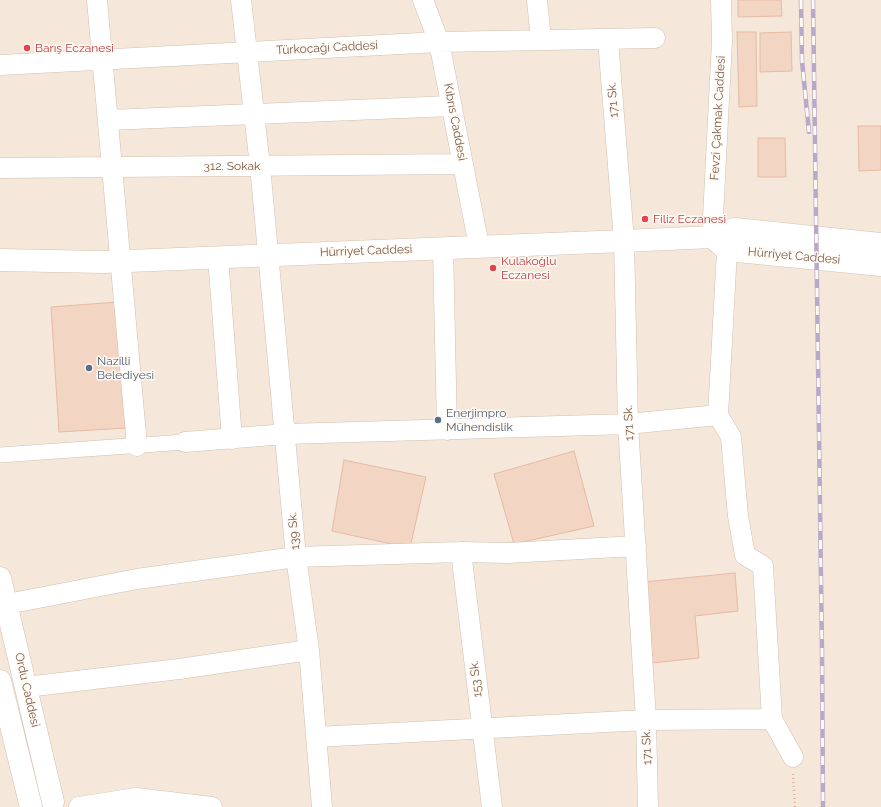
<!DOCTYPE html>
<meta charset="utf-8">
<style>
body{margin:0}
canvas{display:block;background:#fdf6ec}
</style>
<canvas width="881" height="807"></canvas>
<script>
const context = document.querySelector('canvas').getContext('2d');
context.lineJoin = 'round';
function paint(path, color) { context.fillStyle = color; context.fill(path, 'evenodd'); }
const poly = rows => new Path2D(rows.map(r => 'M' + r).join(''));
function stroke(path, color, width, dash) { context.strokeStyle = color; context.lineWidth = width; context.lineCap = dash ? 'butt' : 'round'; context.setLineDash(dash || []); context.stroke(path); }
function label(font, color, halo, rows, align = 'center') {
  context.font = font + ' Raleway,sans-serif'; context.lineWidth = 3; context.setLineDash([]); context.textBaseline = 'middle'; context.strokeStyle = halo; context.fillStyle = color; for (const [text, x, y, turn = 0] of rows) {
    context.save(); context.translate(x, y); context.rotate((+turn || 0) * Math.PI / 180); context.textAlign = isNaN(turn) ? turn : align; if (halo) context.strokeText(text, 0, 0); context.fillText(text, 0, 0); context.restore();
  }
}
paint(poly([
 [0,0,881,0,881,807,0,807]
]), '#f5e8da');
const building = poly([
 [738,0,781,0,782,16,738,17,738,0],
 [737,32,756,32,757,106,739,107,737,32],
 [791,32,792,71,760,72,760,33,791,32],
 [858,126,881,126,881,170,859,171,858,126],
 [758,138,785,138,786,177,758,177,758,138],
 [118,302,127,428,59,432,51,307,118,302],
 [574,451,594,526,514,544,494,474,574,451],
 [344,460,426,477,410,548,332,531,344,460],
 [735,573,738,611,695,616,699,658,652,663,643,582,735,573]
]);
paint(building, '#f3d5c3');
stroke(building, '#e6bba3', 1);
const pedestrian = poly([
 [0,455,185,442]
]);
const minor = poly([
 [97,0,137,446],
 [241,0,260,166,296,557,309,650,322,807],
 [423,0,439,42,479,246],
 [537,0,541,40],
 [608,40,624,241,628,424,646,720,648,807],
 [0,65,439,42,655,38],
 [108,120,452,106],
 [0,168,463,164],
 [712,237,722,41,721,0],
 [443,248,447,430],
 [727,250,718,415,731,437,738,516,745,555,763,566,772,719,793,757],
 [218,257,232,439],
 [185,442,286,434,628,424,718,415],
 [461,552,492,807],
 [7,604,137,579,296,557,461,552,508,553,636,546],
 [26,687,179,669,309,650],
 [316,737,646,720,772,719],
 [79,807,136,798,212,807]
]);
const secondary = poly([
 [712,237,727,250,881,265],
 [0,260,104,262,624,241,712,237,735,229,881,244],
 [0,578,53,802],
 [0,681,31,807]
]);
stroke(pedestrian, '#d1beb0', 16);
stroke(minor, '#d1beb0', 21);
stroke(secondary, '#d6c0b0', 23);
stroke(poly([
 [793,774,795,807]
]), '#d9b8a5', 2.5, [1, 3]);
stroke(pedestrian, '#fff', 15);
stroke(minor, '#fff', 20);
stroke(secondary, '#fff', 22);
const rail = poly([
 [801,0,802,61,809,132],
 [813,0,822,651,823,807]
]);
stroke(rail, '#b9a8c9', 4.5);
stroke(rail, '#fffaf3', 3, [9]);
for (const [x, y, r, color] of [
 [27,48,4,"#e0444e"],
 [645,219,4,"#e0444e"],
 [493,268,4,"#e0444e"],
 [89,368,4,"#5c6f8a"],
 [438,420,4,"#5c6f8a"]
]) { const dot = new Path2D(); dot.arc(x, y, r, 0, 2 * Math.PI); context.fillStyle = color; context.fill(dot); stroke(dot, '#fffaf3', 1.5); }
label('12px', '#be3a42', '#fffaf3', [
 ["Barış Eczanesi",35,48],
 ["Filiz Eczanesi",653,219],
 ["Kulakoğlu",501,261],
 ["Eczanesi",501,275]
], 'left');
label('12px', '#7a5c4d', '#fffaf3', [
 ["Türkocağı Caddesi",327,48,-3],
 ["171 Sk.",613,100,-94],
 ["Fevzi Çakmak Caddesi",718,118,-87],
 ["Kıbrıs Caddesi",455,122,79],
 ["312. Sokak",232,166],
 ["Hürriyet Caddesi",366,251,-2],
 ["Hürriyet Caddesi",794,256,5],
 ["171 Sk.",629,423,-92],
 ["139 Sk.",294,531,-95],
 ["153 Sk.",476,679,-96],
 ["Ordu Caddesi",27,690,77],
 ["171 Sk.",647,747,-92]
]);
label('12px', '#4e5e75', '#fffaf3', [
 ["Nazilli",97,361],
 ["Belediyesi",97,375],
 ["Enerjimpro",446,413],
 ["Mühendislik",446,427]
], 'left');
</script>
